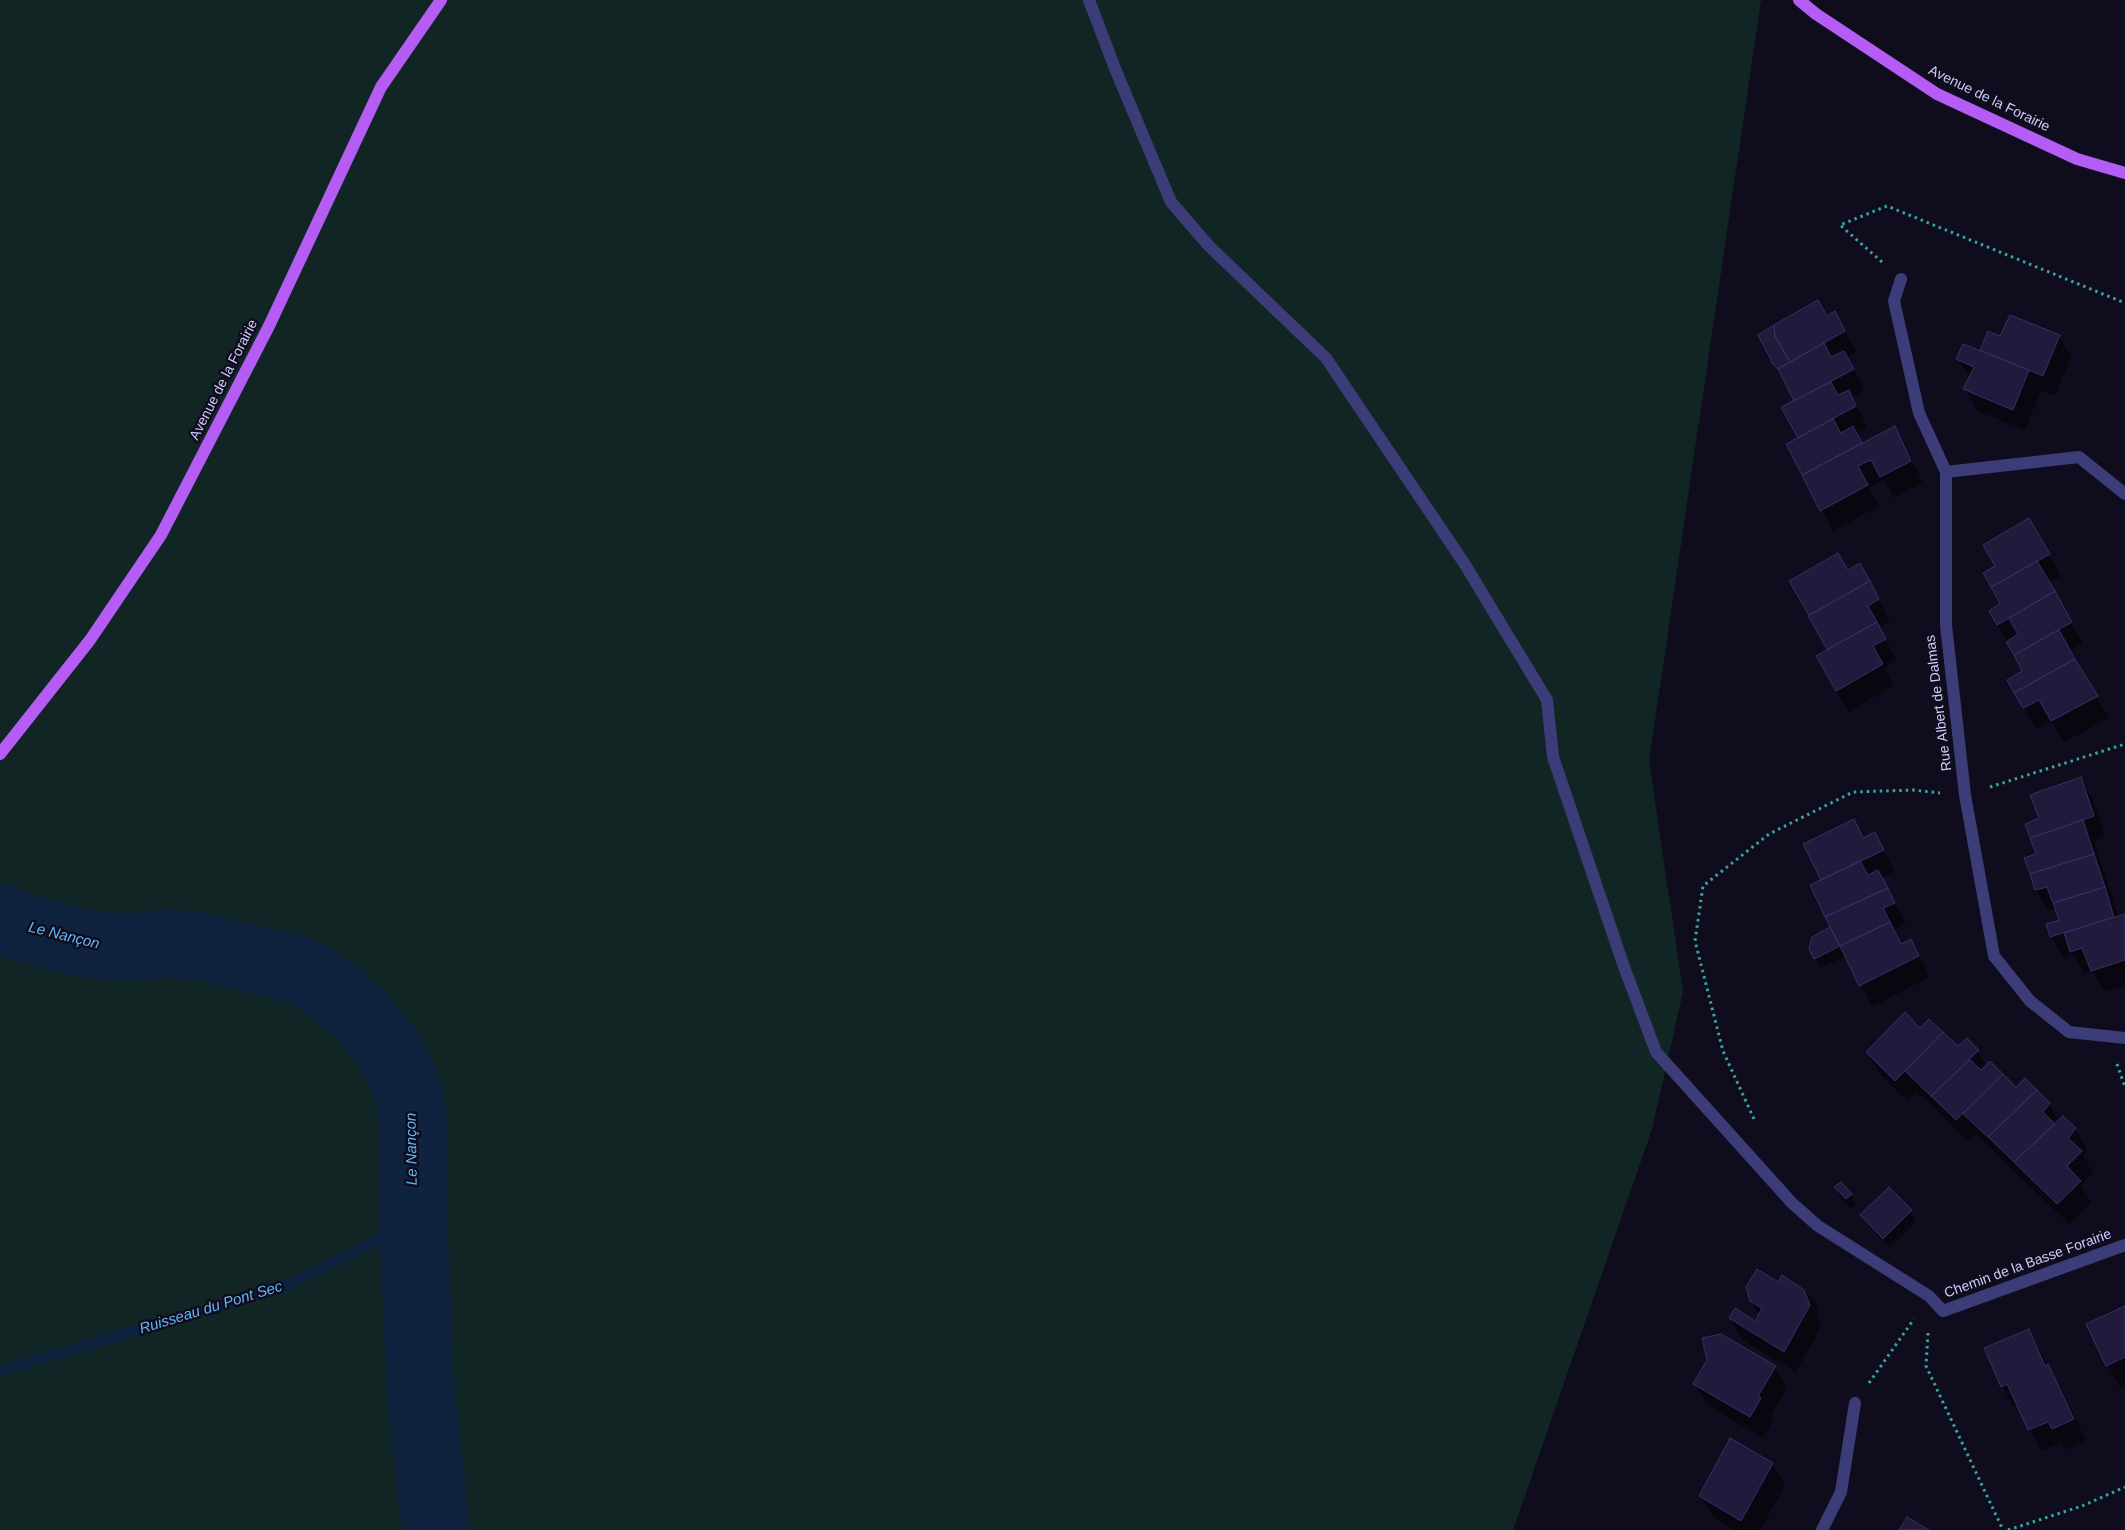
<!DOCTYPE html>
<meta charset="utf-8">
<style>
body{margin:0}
canvas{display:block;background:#0f0d1d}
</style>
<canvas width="2125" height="1530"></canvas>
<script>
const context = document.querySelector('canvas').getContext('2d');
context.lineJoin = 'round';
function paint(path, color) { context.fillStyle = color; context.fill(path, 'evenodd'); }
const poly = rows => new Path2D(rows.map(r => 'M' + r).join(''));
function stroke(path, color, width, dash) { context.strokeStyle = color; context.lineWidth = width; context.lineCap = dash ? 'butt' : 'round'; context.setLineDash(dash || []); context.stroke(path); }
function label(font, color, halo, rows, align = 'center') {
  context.font = font + ' Helvetica,sans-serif'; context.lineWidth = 5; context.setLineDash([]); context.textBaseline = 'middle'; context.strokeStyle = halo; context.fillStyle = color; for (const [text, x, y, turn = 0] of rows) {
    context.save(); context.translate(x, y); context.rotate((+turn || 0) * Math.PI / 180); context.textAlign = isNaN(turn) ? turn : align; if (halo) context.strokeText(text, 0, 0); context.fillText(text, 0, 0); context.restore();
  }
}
paint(poly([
 [0,0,1761,0,1649,761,1683,992,1652,1129,1513,1530,0,1530]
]), '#112624');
paint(poly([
 [1817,302,1826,318,1835,313,1856,352,1847,358,1865,390,1852,398,1868,428,1856,434,1862,445,1894,428,1923,482,1894,498,1884,480,1869,488,1879,506,1833,531,1788,445,1799,438,1783,408,1796,402,1759,335],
 [1780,342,1793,364,1791,366,1780,347],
 [1989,333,2001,337,2059,336,2071,357,2055,396,2041,391,2025,430,1977,411,1965,389,1970,379,1958,359,1980,352],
 [2028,520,2061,576,2048,583,2083,643,2070,651,2109,718,2064,742,2052,721,2036,729,2009,680,2024,671,1990,611,2002,603,1996,566],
 [2011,619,2020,635,2017,635,2008,620],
 [1859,565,1890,620,1879,628,1897,660,1884,668,1894,685,1849,712,1817,657,1829,650,1791,582,1847,571],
 [2081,778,2093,800,2105,837,2094,842,2119,917,2125,916,2125,985,2104,992,2092,970,2084,973,2073,955,2064,958,2051,936,2061,921,2056,909,2048,911,2036,890,2025,859,2037,855,2027,825,2040,819],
 [1853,820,1864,839,1874,834,1895,871,1881,878,1906,924,1894,930,1902,945,1911,941,1930,977,1872,1007,1846,956,1821,968,1815,958,1835,933,1823,880],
 [1929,1020,1958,1048,1978,1051,1986,1066,1990,1063,2016,1089,2025,1079,2049,1104,2059,1121,2063,1117,2075,1129,2088,1150,2083,1155,2093,1173,2081,1185,2092,1203,2069,1224,1976,1134,1968,1141,1917,1092,1907,1101,1880,1074,1867,1053,1920,1029],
 [1836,1188,1851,1194,1856,1205,1852,1209,1841,1198],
 [1911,1211,1916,1221,1890,1248,1868,1226,1862,1216],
 [1783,1276,1813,1298,1819,1308,1816,1314,1821,1327,1796,1372,1742,1340,1730,1318,1756,1323,1760,1316,1751,1301,1779,1284],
 [2125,1307,2125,1384,2119,1387,2088,1324],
 [2029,1330,2075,1416,2086,1441,2065,1450,2061,1442,2041,1451,2018,1406,2014,1407,2002,1386],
 [1775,1367,1787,1388,1771,1416,1773,1420,1763,1438,1707,1405,1695,1384],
 [1731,1440,1773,1464,1785,1486,1760,1530,1734,1530,1713,1517,1700,1496]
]), '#0007');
stroke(poly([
 [0,1371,292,1283,413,1223]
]), '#0f233f', 11);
stroke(poly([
 [0,918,12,924,50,935,96,946,135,947,169,943,202,947,294,969,313,977,333,991,362,1017,387,1047,402,1074,408,1091,413,1119,413,1223,421,1394,436,1530]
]), '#0f233f', 68);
const building = poly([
 [1818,300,1827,316,1835,311,1845,331,1790,362,1775,336,1774,325,1818,300],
 [2010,315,2060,335,2043,376,1980,350,1988,331,2000,336,2010,315],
 [1774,325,1775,336,1790,362,1778,369,1773,364,1758,335,1774,325],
 [1824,343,1831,357,1844,351,1854,369,1794,401,1778,369,1824,343],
 [1963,344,2029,370,2013,410,1963,389,1974,367,1956,359,1963,344],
 [1831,382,1838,395,1849,390,1856,406,1798,438,1781,407,1831,382],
 [1833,419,1841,433,1853,426,1862,443,1802,475,1786,444,1833,419],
 [1895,426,1911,461,1880,477,1871,460,1858,466,1868,485,1820,511,1802,475,1895,426],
 [2029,518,2050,554,1991,587,1983,573,1995,566,1983,545,2029,518],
 [1838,553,1848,570,1860,563,1870,581,1809,615,1789,581,1838,553],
 [2037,561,2055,591,1997,625,1989,611,2000,603,1991,587,2037,561],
 [1870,581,1879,599,1868,606,1877,622,1827,649,1808,616,1870,581],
 [2055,591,2072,622,2014,655,2006,642,2018,634,2009,618,2055,591],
 [1877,622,1886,639,1873,646,1883,664,1836,691,1816,656,1877,622],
 [2059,630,2075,659,2014,693,2007,680,2022,671,2014,655,2059,630],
 [2075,659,2098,696,2051,721,2039,700,2023,708,2014,693,2075,659],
 [2081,777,2094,816,2030,838,2025,824,2039,818,2030,795,2081,777],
 [1854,819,1863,838,1875,832,1884,850,1821,880,1803,844,1854,819],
 [2083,820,2094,854,2030,874,2024,858,2036,854,2030,838,2083,820],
 [2094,854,2105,887,2053,903,2047,887,2035,890,2030,874,2094,854],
 [1860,861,1868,875,1878,870,1888,888,1825,917,1810,885,1860,861],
 [2105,887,2114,917,2050,937,2046,924,2059,920,2053,903,2105,887],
 [1888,888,1895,903,1883,908,1890,922,1840,946,1825,917,1888,888],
 [2125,914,2125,960,2091,971,2082,948,2070,952,2064,933,2125,914],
 [1890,922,1901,944,1911,939,1919,956,1859,986,1840,946,1890,922],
 [1830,927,1840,946,1814,959,1809,949,1812,937,1830,927],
 [1905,1012,1920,1028,1929,1019,1943,1032,1895,1081,1866,1052,1905,1012],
 [1943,1032,1958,1046,1967,1038,1979,1050,1931,1096,1905,1071,1943,1032],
 [1970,1060,1981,1070,1990,1061,2003,1074,1956,1120,1931,1096,1970,1060],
 [2003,1074,2016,1087,2025,1078,2037,1090,1988,1137,1963,1114,2003,1074],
 [2037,1090,2050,1103,2043,1112,2055,1124,2014,1162,1988,1137,2037,1090],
 [2063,1116,2076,1128,2068,1138,2082,1151,2067,1166,2081,1181,2057,1204,2014,1162,2063,1116],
 [1841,1182,1852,1194,1846,1199,1834,1187,1841,1182],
 [1889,1187,1912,1210,1883,1239,1860,1215,1889,1187],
 [1757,1269,1778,1282,1782,1275,1804,1290,1810,1305,1784,1352,1729,1318,1735,1308,1755,1321,1762,1308,1750,1301,1746,1287,1757,1269],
 [2125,1306,2125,1357,2106,1366,2086,1324,2125,1306],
 [2029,1329,2045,1366,2048,1364,2074,1419,2052,1429,2048,1422,2028,1430,2007,1384,2001,1387,1984,1348,2029,1329],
 [1721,1334,1776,1366,1758,1396,1761,1398,1750,1417,1693,1384,1707,1360,1702,1338,1721,1334],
 [1730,1438,1773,1463,1741,1521,1699,1496,1730,1438],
 [1907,1517,1929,1530,1899,1530,1907,1517]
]);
paint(building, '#201b3c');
stroke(building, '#372e66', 1);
stroke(poly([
 [1882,262,1840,225,1887,206,2125,303],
 [1990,787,2125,744],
 [2117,1064,2125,1087],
 [1754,1119,1723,1051,1695,941,1703,886,1769,834,1853,792,1913,790,1940,793],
 [1928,1333,1926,1366,2003,1530],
 [1869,1383,1914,1319],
 [2008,1530,2082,1506,2125,1487]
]), '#36a69a', 3, [2.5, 4]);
stroke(poly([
 [1089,0,1116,71,1171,202,1209,246,1326,358,1464,563,1547,700,1553,757,1623,964,1656,1052,1792,1203,1818,1226,1929,1296,1943,1311,2125,1245],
 [1901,279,1894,301,1919,413,1946,472],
 [2125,494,2079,457,1946,472,1946,625,1965,795,1994,956,2030,1001,2069,1032,2125,1038],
 [1822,1530,1841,1492,1855,1403]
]), '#3c3c78', 12);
stroke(poly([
 [1799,0,1816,14,1937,94,2077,159,2125,173],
 [0,754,90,640,161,535,269,326,381,87,441,0]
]), '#b45cf3', 12);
label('14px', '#d0ccfb', '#0f0d1d', [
 ["Avenue de la Forairie",1989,99,26],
 ["Avenue de la Forairie",224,380,-63],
 ["Rue Albert de Dalmas",1939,703,-97],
 ["Chemin de la Basse Forairie",2028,1264,-20]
]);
label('italic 15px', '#62b6f3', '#0f0d1d', [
 ["Le Nançon",64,936,14],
 ["Le Nançon",412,1149,-91],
 ["Ruisseau du Pont Sec",211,1308,-17]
]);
</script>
